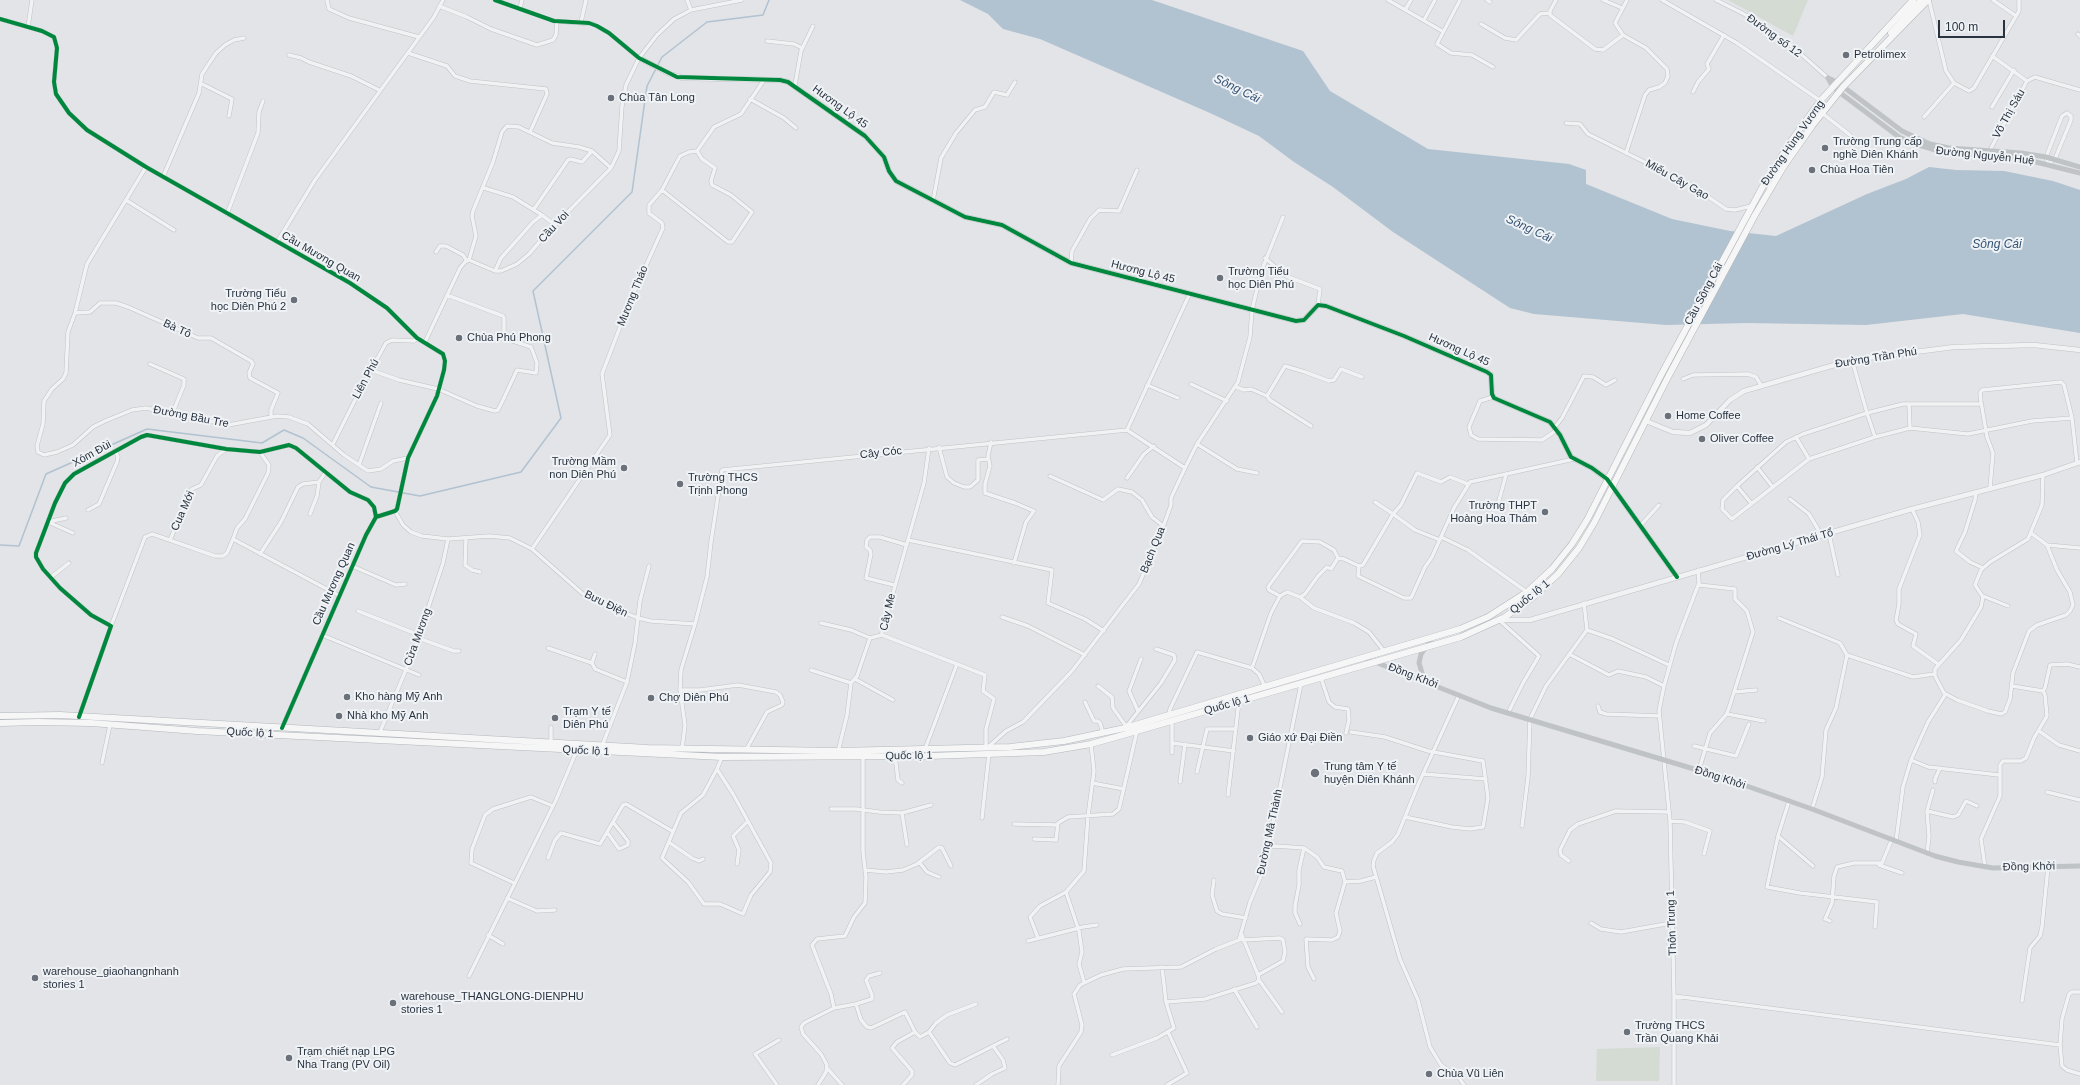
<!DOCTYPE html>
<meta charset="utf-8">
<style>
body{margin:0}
#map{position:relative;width:2080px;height:1085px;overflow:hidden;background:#e2e4e7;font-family:Arial,sans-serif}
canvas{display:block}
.scale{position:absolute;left:1938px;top:20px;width:67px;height:18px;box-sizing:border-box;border:2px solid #293340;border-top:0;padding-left:5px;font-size:12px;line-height:14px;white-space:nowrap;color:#293340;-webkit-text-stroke:3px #f0f3f6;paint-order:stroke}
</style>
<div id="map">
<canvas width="2080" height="1085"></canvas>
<div class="scale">100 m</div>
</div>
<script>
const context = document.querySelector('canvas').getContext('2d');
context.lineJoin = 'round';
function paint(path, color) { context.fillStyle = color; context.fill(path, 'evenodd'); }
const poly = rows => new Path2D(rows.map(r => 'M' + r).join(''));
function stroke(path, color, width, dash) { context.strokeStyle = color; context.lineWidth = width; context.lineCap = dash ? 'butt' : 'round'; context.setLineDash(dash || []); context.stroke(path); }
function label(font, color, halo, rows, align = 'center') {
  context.font = font + ' Arial,sans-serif'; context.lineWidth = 4; context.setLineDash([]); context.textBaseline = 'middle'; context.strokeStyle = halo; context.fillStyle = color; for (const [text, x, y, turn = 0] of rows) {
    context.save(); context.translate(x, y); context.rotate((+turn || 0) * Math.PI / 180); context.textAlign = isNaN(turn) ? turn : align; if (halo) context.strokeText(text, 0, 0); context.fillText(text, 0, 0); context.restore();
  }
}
paint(poly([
 [1728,0,1808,0,1793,36],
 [1660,1047,1659,1081,1596,1081,1597,1049]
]), '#d3dbd3');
paint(poly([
 [960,0,1152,0,1303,51,1330,91,1428,149,1569,164,1586,170,1586,184,1672,219,1730,231,1776,236,1867,194,1906,179,1929,167,1956,170,2004,171,2053,181,2080,190,2080,333,1963,314,1866,325,1747,323,1666,325,1534,314,1510,308,1393,232,1333,187,1294,162,1259,136,1210,113,1040,39,1003,29,988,14]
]), '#b1c2d1');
stroke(poly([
 [0,545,19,546,46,474,147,429,262,443,284,430,303,438,371,487,420,496,521,472,561,418,533,291,632,192,647,86,662,57,707,22,763,15,769,0]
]), '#b1c2d1', 1.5);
const minor = poly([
 [327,0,329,9,349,18,419,37],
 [495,0,554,21,593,24,609,33,639,58],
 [687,0,691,10],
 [1388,0,1442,31],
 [1460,0,1437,44,1451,53,1472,55,1493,67],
 [1487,0,1490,2],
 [1556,0,1550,11,1550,15,1595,49,1603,50,1623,35,1646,48,1667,69,1668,76,1665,83,1659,87,1649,90,1645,95,1626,153],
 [1603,0,1622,8],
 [1662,0,1737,43,1828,106],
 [1716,0,1744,14,1768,29,1793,47,1828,78],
 [1929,0,1946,71,1954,83,1969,91,1974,88,2019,11,2019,0],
 [1993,0,2016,16],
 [439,6,467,17,491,29,537,45,553,40,556,35,557,21],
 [520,8,522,0],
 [1405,10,1411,0],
 [0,19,42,31,54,37,57,48,54,82,56,94,69,113,87,130,146,167,350,283,387,308,417,338,443,354,445,361,444,370,437,396,408,458,397,509,395,511,376,517,366,535,282,728],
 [1424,20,1435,0],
 [581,22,586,0],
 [1481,24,1505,38,1516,40,1540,14,1549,13],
 [28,27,32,0],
 [2078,34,2080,36],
 [1623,35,1615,23,1627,0],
 [767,41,794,44,802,48],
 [408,53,447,66,455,76,470,81,546,89,547,94,530,132],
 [289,55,301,58,309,62,351,76,379,90],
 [1992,56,2027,81],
 [202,84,232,99,229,116],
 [795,85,801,51,813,26],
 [1693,92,1698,82,1709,69,1707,64,1724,35],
 [750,99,784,118,796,128],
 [1992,107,2014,70],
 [1822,113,1850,135],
 [2067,113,2071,116,2071,120,2055,159,2048,164,2046,157,2062,116,2067,113],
 [1924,117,1954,83],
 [1566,123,1580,124,1588,134,1691,185,1726,209,1735,210,1751,206],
 [1989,152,2027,81,2035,77,2080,90],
 [146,167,87,264,75,313,68,332,66,373,63,379,52,389,44,401,43,424,37,446,38,452,44,455,57,452,73,445,93,427,105,421,132,410,146,408,228,425,277,416,289,417,308,424,344,455,368,471,381,469,393,461,408,458],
 [163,177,199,93,202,74,216,53,225,45,234,40,244,38],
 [484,188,513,197,542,215],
 [662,190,728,242,732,242,752,212,731,195,712,185,711,181,715,168,702,159,697,151],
 [126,200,174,230],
 [933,201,941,158,956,133,975,110,985,107,994,92,1007,95,1015,82],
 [534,209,568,160,570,159,582,162,592,151],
 [227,214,258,133,259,112,263,101],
 [277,242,315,180,434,17,443,0],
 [436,252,440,246,446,246,463,255,467,261],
 [1265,258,1286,276,1320,289,1318,305],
 [469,260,476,236,472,216,473,211,493,162,502,132,507,126,519,127,552,143,579,147,592,151,611,168],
 [1071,263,1072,251,1090,219,1099,210,1119,211,1137,170],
 [495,271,501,258,533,222,542,215,555,225],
 [75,313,90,312,100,303,116,303,128,307,198,338,211,338,251,361,253,364,249,373,250,378,278,393,271,410,271,417],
 [425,342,460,268,465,262,469,260,495,271,501,271,517,264,529,254,549,231,611,168,619,151,622,106,626,85,639,58,657,35,674,19,691,10,742,0],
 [1852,360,1867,413,1803,434,1786,442,1737,486,1723,500,1722,509,1732,519,1809,459,1875,437],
 [150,364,184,379,184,385,173,412],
 [371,370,399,380,438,389,477,406,495,411,498,410,503,400,517,370,536,373,537,363,531,347,510,340,504,336,504,318,503,316,447,295],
 [1683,379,1693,375,1748,374,1756,377,1761,385],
 [1191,384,1227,401],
 [1147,385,1178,398],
 [1236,387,1244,390,1251,389,1267,396,1270,400,1311,426],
 [1267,396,1285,366,1305,372,1329,381,1334,380,1341,369,1362,377],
 [1493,397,1480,401,1469,427,1471,435,1478,439,1542,440,1557,430],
 [1981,404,1903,404,1867,413,1875,437,1910,428,1968,434,2032,421,2072,418,2077,463],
 [1909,405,1910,428],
 [1555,427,1562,418,1584,376,1593,377,1606,385,1615,380],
 [1127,430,1190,293],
 [1796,437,1809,459],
 [991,442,988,456,990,466,985,484,985,493,1015,503,1034,511,1026,522,1014,563],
 [333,444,361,388,386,343,392,340,414,341,417,338],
 [1197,444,1237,469,1257,473],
 [939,447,947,477,954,483,964,487,970,487,978,480,978,460,988,459],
 [260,452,269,465,268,473,245,519,237,528,233,539,338,595],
 [359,465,381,403],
 [1757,467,1772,486],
 [1050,476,1103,500,1118,489,1132,492,1142,500,1152,517,1162,525],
 [1127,478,1144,454,1154,446],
 [1737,486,1751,503],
 [1990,488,1993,453,1987,437,1981,402,1980,393,1982,390,2061,382,2064,385,2072,418],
 [1976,492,1975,500,1965,532,1956,551,1970,562,1983,568],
 [1790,499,1809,514,1822,536],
 [1375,502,1393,514,1401,505,1417,473,1441,482,1450,477,1468,484],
 [1498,504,1506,475],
 [1912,509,1918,522,1920,535,1899,589,1899,604,1896,620,1898,624,1916,634,1913,646,1938,664],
 [88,510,99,504,117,462,118,457,116,452],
 [395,511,403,525,411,532,422,536,448,539,489,536,510,538,532,549,583,594,608,606,638,618,651,621,695,624,681,670,680,690,685,725,682,749],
 [310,514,317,496,319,482],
 [66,518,48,522,73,533],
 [1641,525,1659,505],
 [2031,533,2047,545,2080,548],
 [1829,534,1838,575],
 [1441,537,1468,550,1527,592],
 [466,539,465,565,472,570,480,572],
 [170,540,192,489,201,485,217,456,226,449],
 [908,540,1052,570,1048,603,1085,619,1104,631],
 [532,549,610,435,602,374,630,301,663,228,662,223,649,213,649,205,662,190,680,156,689,152,697,151,714,127,741,114,764,80],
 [260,554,281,522,298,487,303,484,319,482,325,473],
 [352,566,396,585,405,584],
 [1359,566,1358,576,1404,598,1411,598,1425,567,1432,557,1454,508,1470,482,1574,459],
 [51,577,69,563],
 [894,585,866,578,871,554,870,550,866,547,867,540,870,537,880,537,907,545],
 [1280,596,1269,590,1268,587,1302,541,1320,542,1334,550,1338,558],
 [1983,596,2008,606],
 [1300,597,1314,608,1354,623,1369,632,1384,651],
 [358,611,419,635],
 [1002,617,1028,626,1085,655],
 [1779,618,1840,643,1847,655],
 [1499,620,1539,656,1523,683,1508,713],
 [821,623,851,630,870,638],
 [695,624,707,577,711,542,722,470,1127,430,1185,468],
 [111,626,145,537,152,534,158,536,215,556,223,556,227,553,233,539],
 [1587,630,1613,639,1669,665],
 [322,635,419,675],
 [418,638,454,651,459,651],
 [548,648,592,663],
 [595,654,592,663,595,669,627,682],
 [1569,654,1609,675,1618,671,1646,677,1664,686],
 [957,664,985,675,983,691,994,699,986,729,986,748],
 [811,670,851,683],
 [1321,678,1329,702,1335,707,1348,709,1349,720,1346,733],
 [855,679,893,700],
 [1098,686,1112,697,1113,708,1126,726],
 [1265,687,1259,674,1252,668,1271,613,1280,596,1287,592,1300,597,1305,594,1318,576,1327,567,1331,569,1338,558,1344,559,1359,566,1363,565,1393,514,1415,530,1440,540],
 [680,690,700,690,738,685,776,692,780,695,783,702,782,705,767,712,746,750],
 [2043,691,2045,688,2050,665,2067,664,2080,667],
 [1734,692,1756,690],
 [1946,694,1957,700,1988,711,2001,714,2005,712,2010,699,2013,673,2029,631,2037,625,2066,615,2070,611,2073,605,2070,592,2057,570,2047,545],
 [1459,695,1418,785,1398,834,1392,842,1377,853,1374,860,1373,866,1400,959,1418,1000,1430,1047,1441,1065,1459,1078,1464,1085],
 [1085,702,1094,721,1098,721,1100,723,1103,733],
 [1598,706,1600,712,1606,714,1659,716],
 [1138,711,1129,691,1141,659],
 [1169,714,1170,709,1197,652,1252,668],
 [1727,714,1764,721],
 [79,717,111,626,91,615,60,588,43,569,36,557,36,553,55,503,65,483,74,474,141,437,147,435,226,449,260,452,289,445,296,448,350,492,368,500,374,507,376,517],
 [1125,728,1161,683,1175,660,1174,655,1156,649],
 [2039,731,2059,745,2080,751],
 [380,732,415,648,443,563,448,539],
 [1351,732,1385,737,1428,751,1483,761,1488,798,1483,827,1470,829,1452,827,1405,817],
 [551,743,551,727],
 [1172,743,1234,751],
 [602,746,627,682,635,643,640,601,649,566],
 [1694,746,1736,756,1749,724],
 [987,748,1006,731,1023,722,1072,671,1139,584,1162,530,1171,505,1171,498,1185,468,1197,444,1238,382,1250,337,1252,310,1261,272,1283,217],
 [925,749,957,664,882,635,882,632,924,483,929,448],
 [838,752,847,715,851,683,857,676,870,638,882,635],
 [1172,753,1172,721],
 [895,756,898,780,902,783],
 [1911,760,1928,767,1999,775],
 [102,763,110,725],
 [717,769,703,795,681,813,662,858,688,882,704,904,720,904,743,914,751,895,770,872,771,863,733,794,717,769,722,757],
 [1699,770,1710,733,1726,715,1729,708,1753,632,1747,611,1735,599,1735,589,1699,585],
 [1197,772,1207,729,1236,729],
 [1423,774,1486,779],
 [1180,782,1185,744],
 [1935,782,1935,779,1940,768],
 [1092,783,1124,789],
 [2047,792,2080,800],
 [1228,795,1239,701],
 [1789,801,1778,836,1767,887,1800,893,1877,902,1875,927],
 [831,809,856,809,879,812,902,813,931,805],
 [1812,809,1822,777,1826,730,1836,708,1847,655,1913,677,1934,674],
 [1927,811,1953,817,1958,815,1966,801,1977,806],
 [902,813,907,845],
 [982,818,989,754],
 [1670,821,1685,822,1710,831,1704,854],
 [1014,824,1058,825],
 [1522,826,1528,777,1530,719,1546,686,1587,630,1584,603],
 [607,832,619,849,628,845,628,841,613,822],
 [1778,836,1813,866],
 [1034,839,1056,840,1058,823,1068,817,1113,814,1119,809,1137,731],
 [1896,841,1903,787,1911,760,1928,722,1945,695,1935,676,1935,669,1961,640,1981,607,1983,597,1975,585,1981,570,1990,562,2028,539,2042,505,2043,475],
 [670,843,692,858,699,861,703,859],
 [1268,847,1276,846,1304,848,1317,857,1324,867,1342,871,1345,882],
 [1927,853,1929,837,1927,811,1933,790],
 [548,858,555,840,561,833,600,844,623,805,626,804,672,831],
 [1569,861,1561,855,1560,850,1570,830,1578,824,1616,811,1669,812],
 [919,862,927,872,939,877],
 [737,864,739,850,733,836,748,821],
 [1879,865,1902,873],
 [1985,867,1981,839,2000,796,2000,765,2003,761,2021,761,2026,758,2034,738,2047,716,2045,695,2043,691,2012,686],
 [865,870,886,872,903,870,917,864,939,847,942,848,951,866],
 [1214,880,1212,895,1217,911,1222,914,1246,918],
 [1345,882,1361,881,1376,877],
 [514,883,471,863,472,849,485,815,493,809,531,797,553,806],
 [1066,892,1079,931,1082,952,1079,964,1084,982],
 [507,898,537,911,555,910],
 [1830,921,1825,919,1832,903,1834,876,1837,867,1854,863,1882,863,1892,839],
 [1591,923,1601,929,1621,932,1671,923],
 [1300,924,1295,913,1295,906,1299,885,1299,870,1304,848],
 [488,935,503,944],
 [1038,938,1030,917,1040,906,1066,892,1084,871,1088,816,1094,771,1091,744],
 [1242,940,1280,938,1283,940,1285,952,1283,961,1258,975],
 [1028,941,1083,927,1097,925],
 [1162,967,1166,1002,1205,999,1256,983,1259,980,1258,975,1241,933],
 [469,976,556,800,577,750],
 [1314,979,1308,967,1306,939,1332,940,1338,937,1340,931,1336,913,1345,882],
 [1259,980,1282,1012],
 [1234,989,1257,1027],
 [2080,992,2072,992,2069,994,2062,1019,2060,1045,2062,1066,2067,1070,2080,1074],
 [1674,996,2060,1045],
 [2022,1001,2030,948,2040,936,2042,927,2048,867],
 [856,1004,872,999,872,995,866,980,869,976,880,973],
 [834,1008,856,1004,861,1020,867,1027,871,1028,905,1012,915,1032,897,1042,892,1048,912,1071,912,1075,903,1085],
 [915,1032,920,1037,929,1032,950,1063,955,1065,1007,1039],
 [929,1032,936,1023,947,1015,976,1004],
 [1112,1055,1157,1038,1174,1028,1166,1002],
 [828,1069,842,1085],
 [777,1085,755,1054,779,1040],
 [818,1085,826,1072,827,1065,821,1054,803,1034,801,1027,804,1023,834,1008,831,994,812,945,817,939,845,936,854,917,865,903,866,877,863,852,863,756],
 [976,1085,992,1074,1005,1068,1003,1060,993,1046],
 [1058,1085,1059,1066,1081,1032,1082,1025,1074,994,1080,985,1101,975,1123,969,1181,967,1216,949,1239,940,1250,902,1263,871,1301,684],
 [1167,1085,1187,1073,1168,1032],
 [1674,1085,1674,996,1670,821,1659,711,1664,686,1676,643,1699,583,1698,570]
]);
const tertiary = poly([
 [639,58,670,74,683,78,780,80,788,82,865,136,884,157,889,171,896,181,965,217,1002,225,1071,263,1296,321,1304,320,1318,305,1326,306,1404,336,1487,372,1491,375,1492,394,1494,398,1550,422,1560,435,1571,457,1592,468,1607,479,1677,577],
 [1646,421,1673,432,1690,433,1706,425,1730,400,1744,391,1852,360,1954,347,2034,345,2080,350],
 [1499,620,1530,620,1912,509,2043,475,2080,462]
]);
const trunk = poly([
 [1891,33,1921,0],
 [0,716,60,715,648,748,838,751,1010,747,1064,741,1125,728,1460,629,1488,617,1527,592,1552,569,1572,544,1587,520,1660,377,1763,186,1791,141,1821,100,1913,0],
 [0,723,38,722,91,723,197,731,722,757,929,756,1044,752,1091,744,1123,735,1461,637,1505,617,1532,598,1558,574,1579,548,1594,523,1668,377,1755,215,1784,166,1812,126,1843,87,1928,0]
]);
stroke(minor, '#c0c2c5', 4.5);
stroke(tertiary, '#c0c2c5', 5.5);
stroke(trunk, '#b4b7bc', 7);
stroke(minor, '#f1f2f4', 3.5);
stroke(tertiary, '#f1f2f4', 4.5);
stroke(poly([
 [1828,78,1833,87,1839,92,1899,137,1912,143,1949,154,1989,155,2020,158,2080,173],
 [1828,78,1837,82,1902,131,1930,144,1949,148,2021,153,2046,157,2080,167],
 [1365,658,1491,708,1724,778,1812,809,1935,856,1958,862,1993,868,2080,866],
 [1428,681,1423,676,1419,663,1421,654,1432,638]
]), '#c0c3c6', 5);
stroke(trunk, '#f6f6f6', 6);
stroke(poly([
 [495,0,554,21,589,23,597,26,609,33,639,58,677,77,780,80,788,82,865,136,884,157,889,171,896,181,965,217,1002,225,1071,263,1296,321,1304,320,1318,305,1326,306,1404,336,1487,372,1491,375,1492,394,1494,398,1550,422,1560,435,1571,457,1592,468,1607,479,1677,577],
 [0,19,42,31,54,37,57,48,54,82,56,94,69,113,87,130,146,167,350,283,387,308,417,338,443,354,445,361,444,370,437,396,408,458,397,509,395,511,376,517,366,535,282,728],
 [79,717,111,626,91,615,60,588,43,569,36,557,36,553,55,503,65,483,74,474,141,437,147,435,226,449,260,452,289,445,296,448,350,492,368,500,374,507,376,517]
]), '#00873e', 4);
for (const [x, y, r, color] of [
 [1846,55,4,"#6a717a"],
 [611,98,4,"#6a717a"],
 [1825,148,4,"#6a717a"],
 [1812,170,4,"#6a717a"],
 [1220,278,4,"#6a717a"],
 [294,300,4,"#6a717a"],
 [459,338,4,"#6a717a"],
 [1668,416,4,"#6a717a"],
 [1702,439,4,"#6a717a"],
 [624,468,4,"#6a717a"],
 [680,484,4,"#6a717a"],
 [1545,512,4,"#6a717a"],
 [347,697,4,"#6a717a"],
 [651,698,4,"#6a717a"],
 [339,716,4,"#6a717a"],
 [555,718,4,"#6a717a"],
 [1250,738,4,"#6a717a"],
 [1315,773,5,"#6a717a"],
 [35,978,4,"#6a717a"],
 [393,1003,4,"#6a717a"],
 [1627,1032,4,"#6a717a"],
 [289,1058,4,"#6a717a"],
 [1429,1074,4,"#6a717a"]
]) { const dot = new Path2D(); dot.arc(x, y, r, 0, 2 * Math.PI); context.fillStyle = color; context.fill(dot); stroke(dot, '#f0f3f6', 1.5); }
label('11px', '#293340', '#f0f3f6', [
 ["Đường số 12",1774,36,36],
 ["Hương Lộ 45",840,107,36],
 ["Võ Thị Sáu",2009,114,-61],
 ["Đường Hùng Vương",1793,143,-55],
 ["Đường Nguyễn Huệ",1985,156,6],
 ["Miếu Cây Gạo",1677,180,29],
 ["Cầu Voi",554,227,-47],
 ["Cầu Mương Quan",321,257,30],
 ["Hương Lộ 45",1143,272,14],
 ["Cầu Sông Cái",1704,294,-62],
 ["Mương Tháo",633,296,-68],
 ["Bà Tô",177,329,25],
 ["Hương Lộ 45",1459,350,24],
 ["Đường Trần Phú",1876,358,-9],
 ["Liên Phú",366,379,-62],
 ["Đường Bầu Tre",191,417,11],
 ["Cây Cóc",881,453,-6],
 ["Xóm Đùi",92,454,-29],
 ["Cua Mới",183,511,-66],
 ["Đường Lý Thái Tổ",1790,545,-16],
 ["Bạch Qua",1153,550,-68],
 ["Cầu Mương Quan",334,584,-66],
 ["Quốc lộ 1",1530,597,-39],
 ["Bưu Điện",606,604,26],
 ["Cây Me",888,612,-77],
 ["Cửa Mương",418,637,-70],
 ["Đồng Khởi",1413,676,21],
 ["Quốc lộ 1",1227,705,-16],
 ["Quốc lộ 1",250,733,3],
 ["Quốc lộ 1",586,751,3],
 ["Quốc lộ 1",909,756,-1],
 ["Đồng Khởi",1720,778,18],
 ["Đường Mâ Thành",1270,832,-78],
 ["Đồng Khởi",2029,867,-1],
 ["Thôn Trung 1",1672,923,-92]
]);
label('11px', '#293340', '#f0f3f6', [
 ["Petrolimex",1854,55],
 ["Chùa Tân Long",619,98],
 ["Trường Trung cấp",1833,142],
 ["nghề Diên Khánh",1833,155],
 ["Chùa Hoa Tiên",1820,170],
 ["Trường Tiểu",1228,272],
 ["học Diên Phú",1228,285],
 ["Trường Tiểu",286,294,"right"],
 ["học Diên Phú 2",286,307,"right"],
 ["Chùa Phú Phong",467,338],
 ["Home Coffee",1676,416],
 ["Oliver Coffee",1710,439],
 ["Trường Mầm",616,462,"right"],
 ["non Diên Phú",616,475,"right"],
 ["Trường THCS",688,478],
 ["Trịnh Phong",688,491],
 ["Trường THPT",1537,506,"right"],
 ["Hoàng Hoa Thám",1537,519,"right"],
 ["Kho hàng Mỹ Anh",355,697],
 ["Chợ Diên Phú",659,698],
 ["Trạm Y tế",563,712],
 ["Diên Phú",563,725],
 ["Nhà kho Mỹ Anh",347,716],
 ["Giáo xứ Đại Điền",1258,738],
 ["Trung tâm Y tế",1324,767],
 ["huyện Diên Khánh",1324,780],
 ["warehouse_giaohangnhanh",43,972],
 ["stories 1",43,985],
 ["warehouse_THANGLONG-DIENPHU",401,997],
 ["stories 1",401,1010],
 ["Trường THCS",1635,1026],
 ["Trần Quang Khải",1635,1039],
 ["Trạm chiết nạp LPG",297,1052],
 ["Nha Trang (PV Oil)",297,1065],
 ["Chùa Vũ Liên",1437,1074]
], 'left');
label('italic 12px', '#345373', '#f0f3f6', [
 ["Sông Cái",1237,89,26],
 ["Sông Cái",1529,229,25],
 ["Sông Cái",1997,245]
]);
</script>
